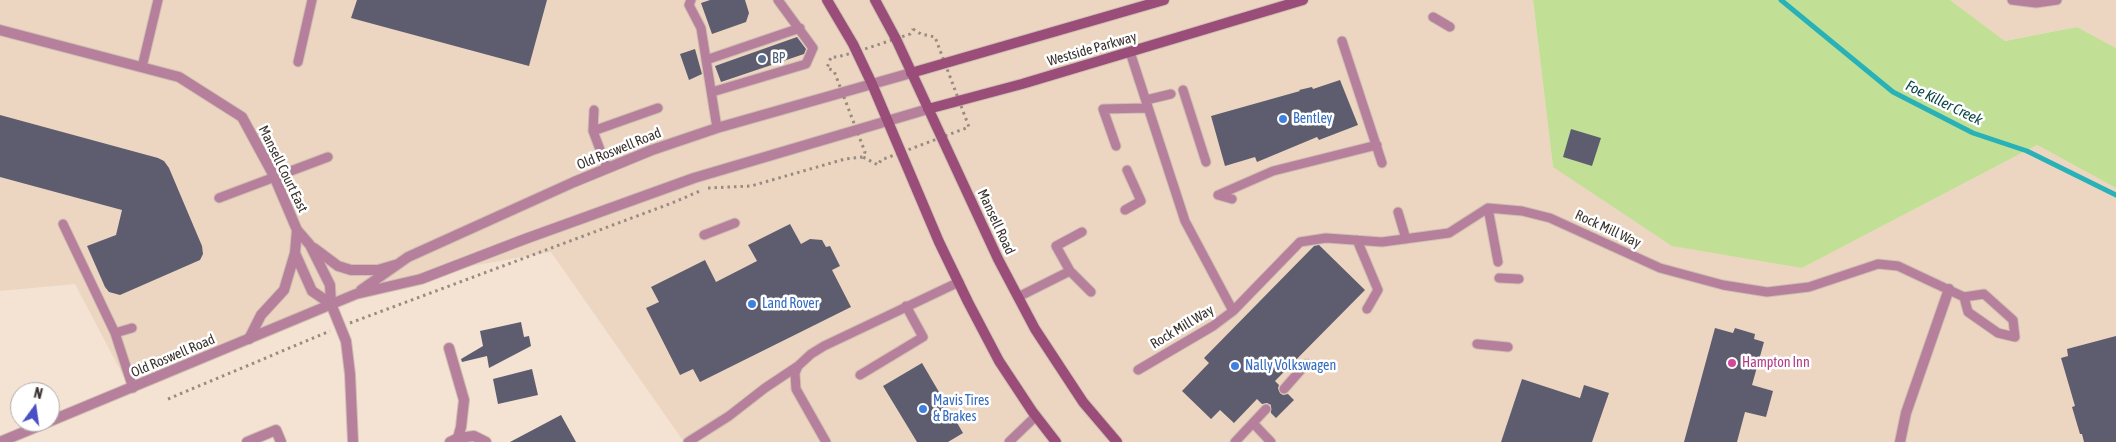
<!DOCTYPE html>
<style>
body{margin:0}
#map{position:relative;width:2116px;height:442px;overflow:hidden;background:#f4e2d3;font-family:"Asap Condensed",sans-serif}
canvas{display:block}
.north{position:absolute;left:10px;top:382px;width:50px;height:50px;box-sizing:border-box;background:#fff;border:1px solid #b0adab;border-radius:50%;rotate:14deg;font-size:14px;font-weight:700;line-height:20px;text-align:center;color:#39322d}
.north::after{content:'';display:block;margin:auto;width:18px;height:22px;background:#4b4fc5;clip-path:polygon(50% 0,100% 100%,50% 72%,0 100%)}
</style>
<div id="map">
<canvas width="2116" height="442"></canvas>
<div class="north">N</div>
</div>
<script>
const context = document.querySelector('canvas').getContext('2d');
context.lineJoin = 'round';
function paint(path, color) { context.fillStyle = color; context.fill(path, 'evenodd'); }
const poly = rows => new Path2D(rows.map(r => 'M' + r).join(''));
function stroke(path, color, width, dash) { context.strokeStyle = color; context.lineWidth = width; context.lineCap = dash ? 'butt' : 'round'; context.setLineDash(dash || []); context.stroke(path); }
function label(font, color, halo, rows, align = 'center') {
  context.font = font + ' "Asap Condensed",sans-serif'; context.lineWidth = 5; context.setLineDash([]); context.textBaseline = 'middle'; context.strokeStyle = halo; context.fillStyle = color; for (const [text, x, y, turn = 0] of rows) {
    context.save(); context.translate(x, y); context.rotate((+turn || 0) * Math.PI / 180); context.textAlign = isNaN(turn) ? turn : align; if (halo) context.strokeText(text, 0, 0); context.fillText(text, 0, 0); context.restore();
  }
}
paint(poly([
 [0,0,1533,0,1553,167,1802,268,2037,145,2116,188,2116,442,684,442,551,252,374,283,126,381,75,284,0,291],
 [1950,0,2116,0,2116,48,2077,27,2005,41]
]), '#edd6c1');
paint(poly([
 [1533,0,1950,0,2005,41,2077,27,2116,48,2116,188,2037,145,1802,268,1672,246,1553,167]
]), '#c1e095');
stroke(poly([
 [1781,0,1893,92,1973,133,2027,151,2116,195]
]), '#29b1b8', 5);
paint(poly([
 [357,0,547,0,529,66,351,18],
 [710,0,745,0,749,13,746,22,712,34,701,3],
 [797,37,806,49,804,54,721,82,715,66],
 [695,49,702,74,689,80,680,54],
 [1340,80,1358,125,1319,140,1317,137,1257,162,1255,157,1225,166,1211,116,1300,91,1299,90,1312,87,1313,89],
 [0,115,158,158,164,161,169,168,202,246,203,254,200,260,120,295,109,292,105,287,87,246,116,235,122,210,0,177],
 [1571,129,1601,138,1592,166,1563,157],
 [790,224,801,244,810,239,822,240,826,247,830,246,840,266,832,270,851,307,700,382,693,369,680,375,646,308,659,302,651,287,705,260,716,282,757,261,748,245],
 [1319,245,1365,290,1275,381,1279,385,1278,388,1280,393,1283,395,1288,394,1294,400,1276,418,1271,413,1271,405,1267,403,1262,404,1257,399,1234,423,1220,410,1211,419,1182,391,1209,363,1204,358,1314,246],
 [521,322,524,337,529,336,531,346,489,368,487,356,462,362,461,359,483,346,480,331],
 [1715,328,1733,333,1735,328,1755,334,1754,339,1764,342,1752,385,1773,391,1766,417,1745,412,1737,442,1684,442],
 [2116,336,2116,442,2084,442,2082,434,2080,434,2072,407,2075,406,2061,358,2068,356,2067,349],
 [922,363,963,433,948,442,917,442,883,386],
 [532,369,538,395,498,404,493,379],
 [1522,379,1580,398,1584,385,1609,393,1592,442,1501,442],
 [561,415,576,442,510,442]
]), '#5d5d6f');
const service = poly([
 [691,0,689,5,701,28,717,128],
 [2012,0,2036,3,2057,0],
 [1433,17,1450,27],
 [1342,41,1382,163],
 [1130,52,1185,221,1233,311],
 [706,60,800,28],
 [298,62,312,0],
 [142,67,158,0],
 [1183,90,1206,162],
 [712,92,806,64,813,48,778,0],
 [1146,100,1171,94],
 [594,110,593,131,607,168],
 [593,131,658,108],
 [1116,146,1103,109,1148,108],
 [1218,195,1273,171,1377,145],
 [1218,195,1232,199],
 [219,198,328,157],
 [1488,208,1498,262],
 [1125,210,1141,201,1127,170],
 [1398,212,1406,239],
 [63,224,115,333],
 [1082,232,1056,246,1070,271,1091,292],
 [704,235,735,223],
 [1357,240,1378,290,1367,309],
 [1499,278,1519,279],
 [1018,297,1070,271],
 [132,328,115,333,133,388],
 [1477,344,1508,347],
 [1138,370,1213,326,1233,311,1300,242,1326,238,1382,242,1449,233,1488,208,1522,211,1550,218,1660,268,1723,285,1767,292,1809,287,1878,264,1898,266,1964,297,1984,294,2013,320,2015,337,1998,333,1968,312,1964,297],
 [860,375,923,337,906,306],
 [1284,389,1306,364,1327,367],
 [1253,423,1271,442],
 [688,442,729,416,765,388,798,366],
 [826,442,796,389,795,373,798,366,811,354,824,346,959,282],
 [1009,442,1036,416],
 [1235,442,1266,409]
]);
const minor = poly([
 [0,30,179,77,242,117,274,176,297,230,310,245,330,285,331,304,346,341,350,374,353,442],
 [314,248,338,266,351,270,378,270,395,265],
 [295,253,312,291,331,304],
 [249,339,261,315,284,290,295,253,297,230],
 [449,348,464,400,461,427,458,438],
 [247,442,276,430,281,442],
 [450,442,458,438,474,436,486,442],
 [1900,442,1906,413,1949,289]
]);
const tertiary = poly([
 [361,290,408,257,574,182,652,150,717,128,911,73],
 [0,442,356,294,421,279,525,239,694,178,928,109]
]);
const secondary = poly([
 [827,0,853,44,872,84,939,242,968,302,999,361,1032,411,1056,442],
 [875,0,896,39,998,259,1035,329,1083,402,1117,442],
 [911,73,1164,0],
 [928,109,1022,84,1303,0]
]);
stroke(service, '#cfbfb2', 11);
stroke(minor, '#cfbfb2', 12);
stroke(tertiary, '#cfbfb2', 12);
stroke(secondary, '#cfbfb2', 12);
stroke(poly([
 [913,29,921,34,935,37,969,127,881,160,878,165,863,157,865,152,834,71,827,68,831,57,837,57,856,52,910,34,913,29],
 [708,188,751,186,845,159,863,157],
 [350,323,672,203,700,191],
 [168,399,330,331]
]), '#988b81', 3, [2.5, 4]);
stroke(service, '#b6809c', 9);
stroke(minor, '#b6809c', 10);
stroke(tertiary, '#b6809c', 10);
stroke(secondary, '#9a4d78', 10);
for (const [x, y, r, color] of [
 [762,59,5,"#5c6f8a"],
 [1283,119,5,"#3f7fe0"],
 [752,304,5,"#3f7fe0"],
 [1732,363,5,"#d1479c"],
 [1235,366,5,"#3f7fe0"],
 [923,409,5,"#3f7fe0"]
]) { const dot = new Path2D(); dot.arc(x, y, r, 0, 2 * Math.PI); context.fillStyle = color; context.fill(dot); stroke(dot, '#fff', 2); }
label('14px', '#39322d', '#fff', [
 ["Westside Parkway",1092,49,-16],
 ["Old Roswell Road",619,149,-22],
 ["Mansell Court East",283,169,64],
 ["Mansell Road",996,222,65],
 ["Rock Mill Way",1608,229,25],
 ["Rock Mill Way",1182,327,-31],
 ["Old Roswell Road",173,356,-23]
]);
label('14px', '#4e5e75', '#fff', [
 ["BP",772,59]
], 'left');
label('14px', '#366cbe', '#fff', [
 ["Bentley",1293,119],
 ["Land Rover",762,304],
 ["Nally Volkswagen",1245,366],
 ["Mavis Tires",933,401],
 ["& Brakes",933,417]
], 'left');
label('14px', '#b23c85', '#fff', [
 ["Hampton Inn",1742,363]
], 'left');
label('italic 15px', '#0d4649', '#fff', [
 ["Foe Killer Creek",1944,103,26]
]);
</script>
